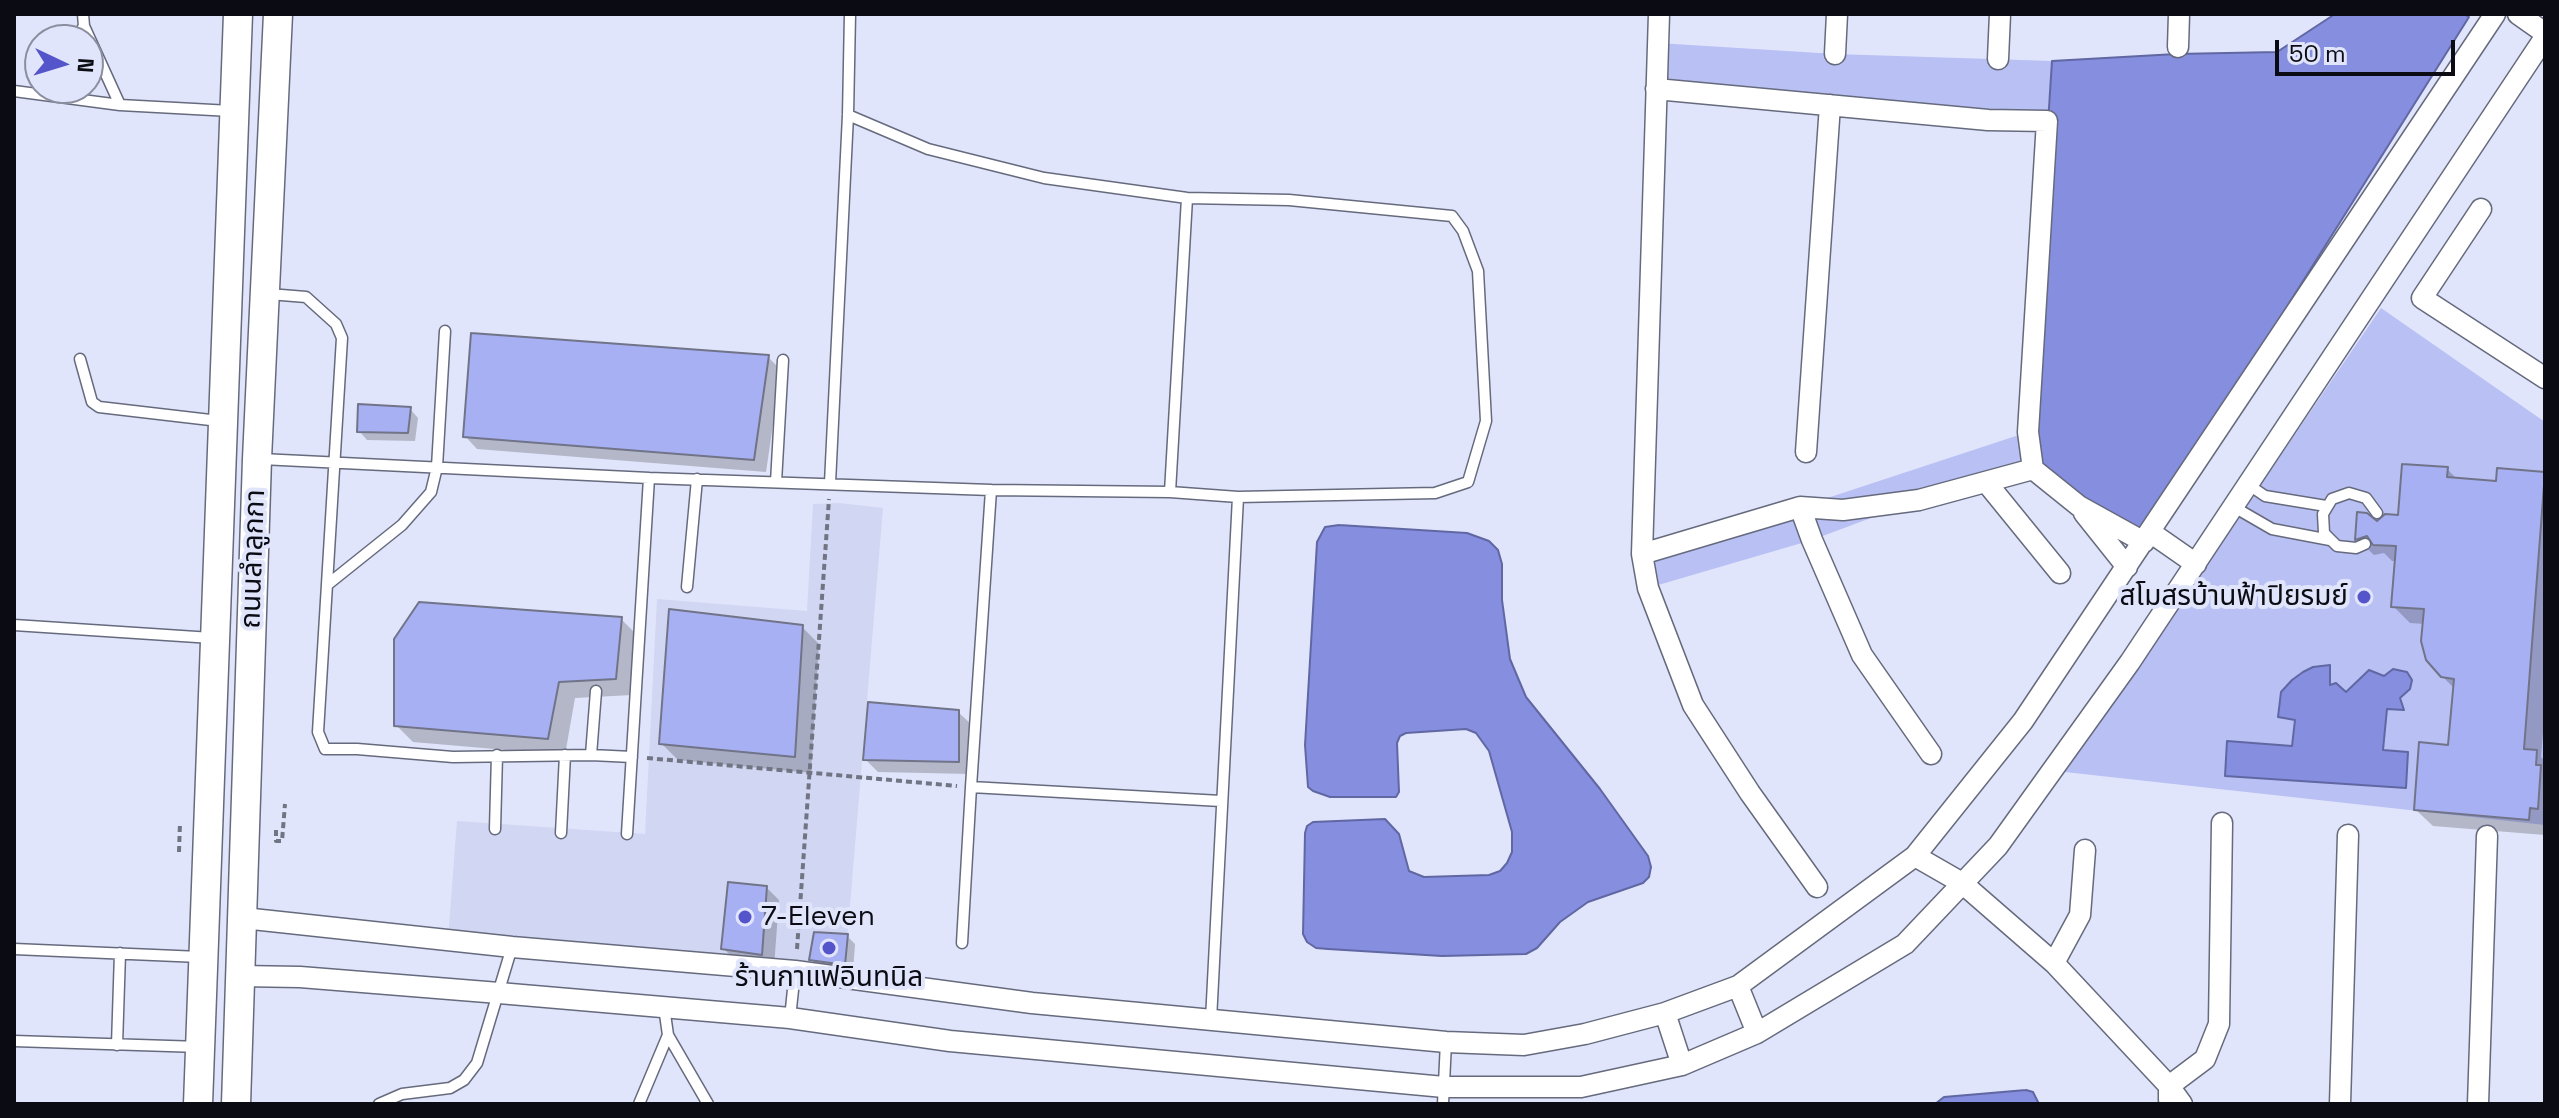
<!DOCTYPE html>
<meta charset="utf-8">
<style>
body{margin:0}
#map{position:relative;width:2559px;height:1118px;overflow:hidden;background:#e1e5fb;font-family:"Space Grotesk",sans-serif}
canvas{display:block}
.frame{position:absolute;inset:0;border:16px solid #0b0c13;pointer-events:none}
.north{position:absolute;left:24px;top:24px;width:80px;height:80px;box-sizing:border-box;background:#e1e5fb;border:2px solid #8b8e9e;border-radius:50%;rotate:94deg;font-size:22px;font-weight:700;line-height:32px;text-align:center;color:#0b0c13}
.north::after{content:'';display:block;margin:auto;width:28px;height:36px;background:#5454cb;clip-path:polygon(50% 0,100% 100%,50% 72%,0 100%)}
.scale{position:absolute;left:2275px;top:40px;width:180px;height:36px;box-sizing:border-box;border:4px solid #0b0c13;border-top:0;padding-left:10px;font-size:24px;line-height:28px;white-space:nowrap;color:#0b0c13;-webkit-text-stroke:6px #e1e5fb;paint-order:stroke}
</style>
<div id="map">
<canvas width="2559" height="1118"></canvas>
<div class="frame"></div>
<div class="north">N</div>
<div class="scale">50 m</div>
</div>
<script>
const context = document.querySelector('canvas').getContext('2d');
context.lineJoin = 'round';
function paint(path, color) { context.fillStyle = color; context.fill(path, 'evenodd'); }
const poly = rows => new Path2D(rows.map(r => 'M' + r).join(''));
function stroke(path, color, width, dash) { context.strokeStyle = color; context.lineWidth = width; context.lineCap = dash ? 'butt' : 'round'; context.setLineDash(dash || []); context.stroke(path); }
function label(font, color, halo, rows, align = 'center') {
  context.font = font + ' "Space Grotesk","Noto Sans Thai",sans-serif'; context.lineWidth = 8; context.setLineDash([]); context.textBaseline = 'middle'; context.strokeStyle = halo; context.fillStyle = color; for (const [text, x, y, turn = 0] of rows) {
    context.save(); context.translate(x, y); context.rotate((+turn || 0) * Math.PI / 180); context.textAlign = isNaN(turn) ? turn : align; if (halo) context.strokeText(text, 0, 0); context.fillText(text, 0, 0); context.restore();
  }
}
paint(poly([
 [839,503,883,508,845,966,762,958,448,940,457,821,645,834,657,599,807,611,813,504]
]), '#d1d6f2');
paint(poly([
 [1658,43,1835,54,2052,61,2047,121,1656,89],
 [2381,308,2545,422,2545,825,2065,772],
 [2028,432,2033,469,1919,500,1812,540,1648,588,1642,554,1800,507]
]), '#b8c0f4');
const water = poly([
 [2335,14,2464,14,2469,17,2141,539,2042,470,2028,432,2052,61,2176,54,2277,52,2335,14],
 [1339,525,1467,533,1489,541,1498,550,1502,564,1502,600,1510,659,1526,697,1600,789,1648,856,1651,867,1649,877,1643,883,1588,902,1560,922,1537,948,1526,954,1442,956,1328,949,1316,948,1307,942,1303,934,1305,833,1307,826,1313,822,1385,819,1399,834,1409,871,1424,877,1489,875,1500,871,1507,863,1512,852,1512,832,1489,751,1476,733,1466,729,1406,733,1400,736,1397,743,1399,792,1396,797,1330,797,1313,791,1308,787,1305,745,1317,542,1325,527,1339,525],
 [2330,665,2330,685,2336,683,2346,692,2369,670,2384,676,2393,669,2407,672,2412,680,2410,689,2400,698,2404,710,2387,709,2383,750,2408,752,2406,788,2225,776,2227,741,2292,746,2295,720,2278,717,2281,692,2292,680,2303,672,2313,667,2330,665],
 [2026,1090,2033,1092,2039,1104,1935,1104,1944,1097,2026,1090]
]);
paint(water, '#858edf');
stroke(water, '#6067a2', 2);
paint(poly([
 [768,357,781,370,766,472,477,449,465,436],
 [410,409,418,418,415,441,367,440,359,431],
 [2447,469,2458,480,2498,483,2499,470,2545,474,2545,708,2541,757,2545,761,2545,835,2433,826,2416,810,2450,747,2455,689,2442,676,2425,624,2410,623,2393,606,2396,561,2392,561,2384,553,2374,555,2357,539,2377,524,2400,517],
 [621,619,638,636,632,695,575,698,565,755,413,742,396,725],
 [802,627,819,644,811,773,678,760,661,743],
 [958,712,971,724,970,774,878,772,865,759],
 [766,887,779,900,774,967,736,961,723,948],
 [847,936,855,944,853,972,819,967,811,959]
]), '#0003');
const building = poly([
 [471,333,769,355,754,460,463,437,471,333],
 [358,404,411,407,408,433,357,432,358,404],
 [2402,464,2448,467,2447,477,2496,481,2497,468,2545,472,2524,749,2537,750,2536,765,2541,765,2538,809,2530,808,2529,820,2414,810,2419,742,2448,745,2454,679,2441,677,2426,660,2421,641,2424,609,2391,607,2396,546,2373,545,2367,536,2355,540,2357,512,2367,513,2377,521,2385,514,2398,515,2402,464],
 [419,602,622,617,616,679,559,682,548,739,394,726,394,639,419,602],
 [669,609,803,625,795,757,659,744,669,609],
 [868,702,959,710,959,762,863,760,868,702],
 [728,882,767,886,762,955,721,949,728,882],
 [814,932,848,934,845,965,809,960,814,932]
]);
paint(building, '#a7b0f3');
stroke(building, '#717488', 2);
const service = poly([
 [83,14,84,26,120,105,231,111],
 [75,40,84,26],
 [14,91,120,105],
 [848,115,928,149,1044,178,1187,198,1289,200,1452,216,1463,231,1478,271,1486,421,1468,482,1435,493,1238,497],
 [269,294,306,297,336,324,342,338,318,732,325,749,357,749,453,757,591,755,632,757],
 [80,359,92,402,99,407,219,421],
 [261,459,649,478,991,490,1170,492,1238,497,1211,1020],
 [776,482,783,360],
 [830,483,848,115,850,14],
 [2249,485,2265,496,2326,506],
 [991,490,971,787,1221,801],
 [1170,492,1187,198],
 [2234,507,2272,529,2330,540],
 [2365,544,2356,548,2337,546,2324,533,2323,514,2332,499,2349,493,2366,498,2377,513],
 [327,585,402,525,431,492,437,467,445,331],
 [687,587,697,479],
 [14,625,212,638],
 [591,755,596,691],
 [495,829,497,755],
 [561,833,565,755],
 [627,834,649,478],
 [962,943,971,787],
 [14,949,200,957],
 [664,1007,668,1035,708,1104],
 [790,1018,795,971],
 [14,1041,200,1047],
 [117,1045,120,953],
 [379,1104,402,1094,450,1088,464,1080,477,1063,512,947],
 [639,1104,668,1035],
 [1443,1104,1446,1042]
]);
const minor = poly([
 [1659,14,1642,554,1800,507,1843,510,1919,500,2033,469,2079,506,2144,542],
 [2518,14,2545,33],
 [2178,47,2179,14],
 [1835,54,1837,14],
 [1998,59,2000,14],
 [1656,89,1988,120,2047,121,2028,432,2033,469],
 [2481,209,2422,298,2545,378],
 [1806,452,1830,105],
 [1986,482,2060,573],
 [1800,507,1812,540,1862,655,1931,754],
 [2084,513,2127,567],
 [2150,532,2196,564],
 [1642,554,1648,588,1693,705,1750,793,1817,887],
 [1915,856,1962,883,2054,963,2169,1086,2182,1104],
 [243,918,512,947,795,971,1032,1003,1446,1042,1524,1045,1585,1034,1665,1013,1738,986,1915,856,2023,721,2495,14],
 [2054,963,2080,915,2085,850],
 [240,976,300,977,499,993,790,1018,950,1041,1444,1087,1581,1087,1682,1065,1757,1033,1905,944,1998,846,2130,662,2545,37],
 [1738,986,1757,1033],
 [1665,1013,1682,1065],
 [2169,1100,2169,1086,2205,1059,2219,1024,2222,823],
 [2340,1104,2348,835],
 [2478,1104,2487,836]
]);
const secondary = poly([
 [198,1104,238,14],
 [236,1104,257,459,278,14]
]);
stroke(service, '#666a7d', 13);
stroke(minor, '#666a7d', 23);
stroke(secondary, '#666a7d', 31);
stroke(poly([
 [647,758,957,786],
 [276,830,276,841,282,841,285,804],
 [179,852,180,823],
 [797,949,829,499]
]), '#717482', 4, [6, 4]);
stroke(service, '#fff', 10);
stroke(minor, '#fff', 20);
stroke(secondary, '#fff', 28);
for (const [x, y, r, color] of [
 [2364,597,8,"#5454cb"],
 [745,917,8,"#5454cb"],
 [829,948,8,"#5454cb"]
]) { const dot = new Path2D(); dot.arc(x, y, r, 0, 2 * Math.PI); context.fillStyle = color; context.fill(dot); stroke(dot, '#e1e5fb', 3); }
label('28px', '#0b0c13', '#e1e5fb', [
 ["ถนนลำลูกกา",254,559,-88]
]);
label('28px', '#0b0c13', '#e1e5fb', [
 ["สโมสรบ้านฟ้าปิยรมย์",2348,597],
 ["7-Eleven",761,917,"left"],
 ["ร้านกาแฟอินทนิล",829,978,"center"]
], 'right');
</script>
